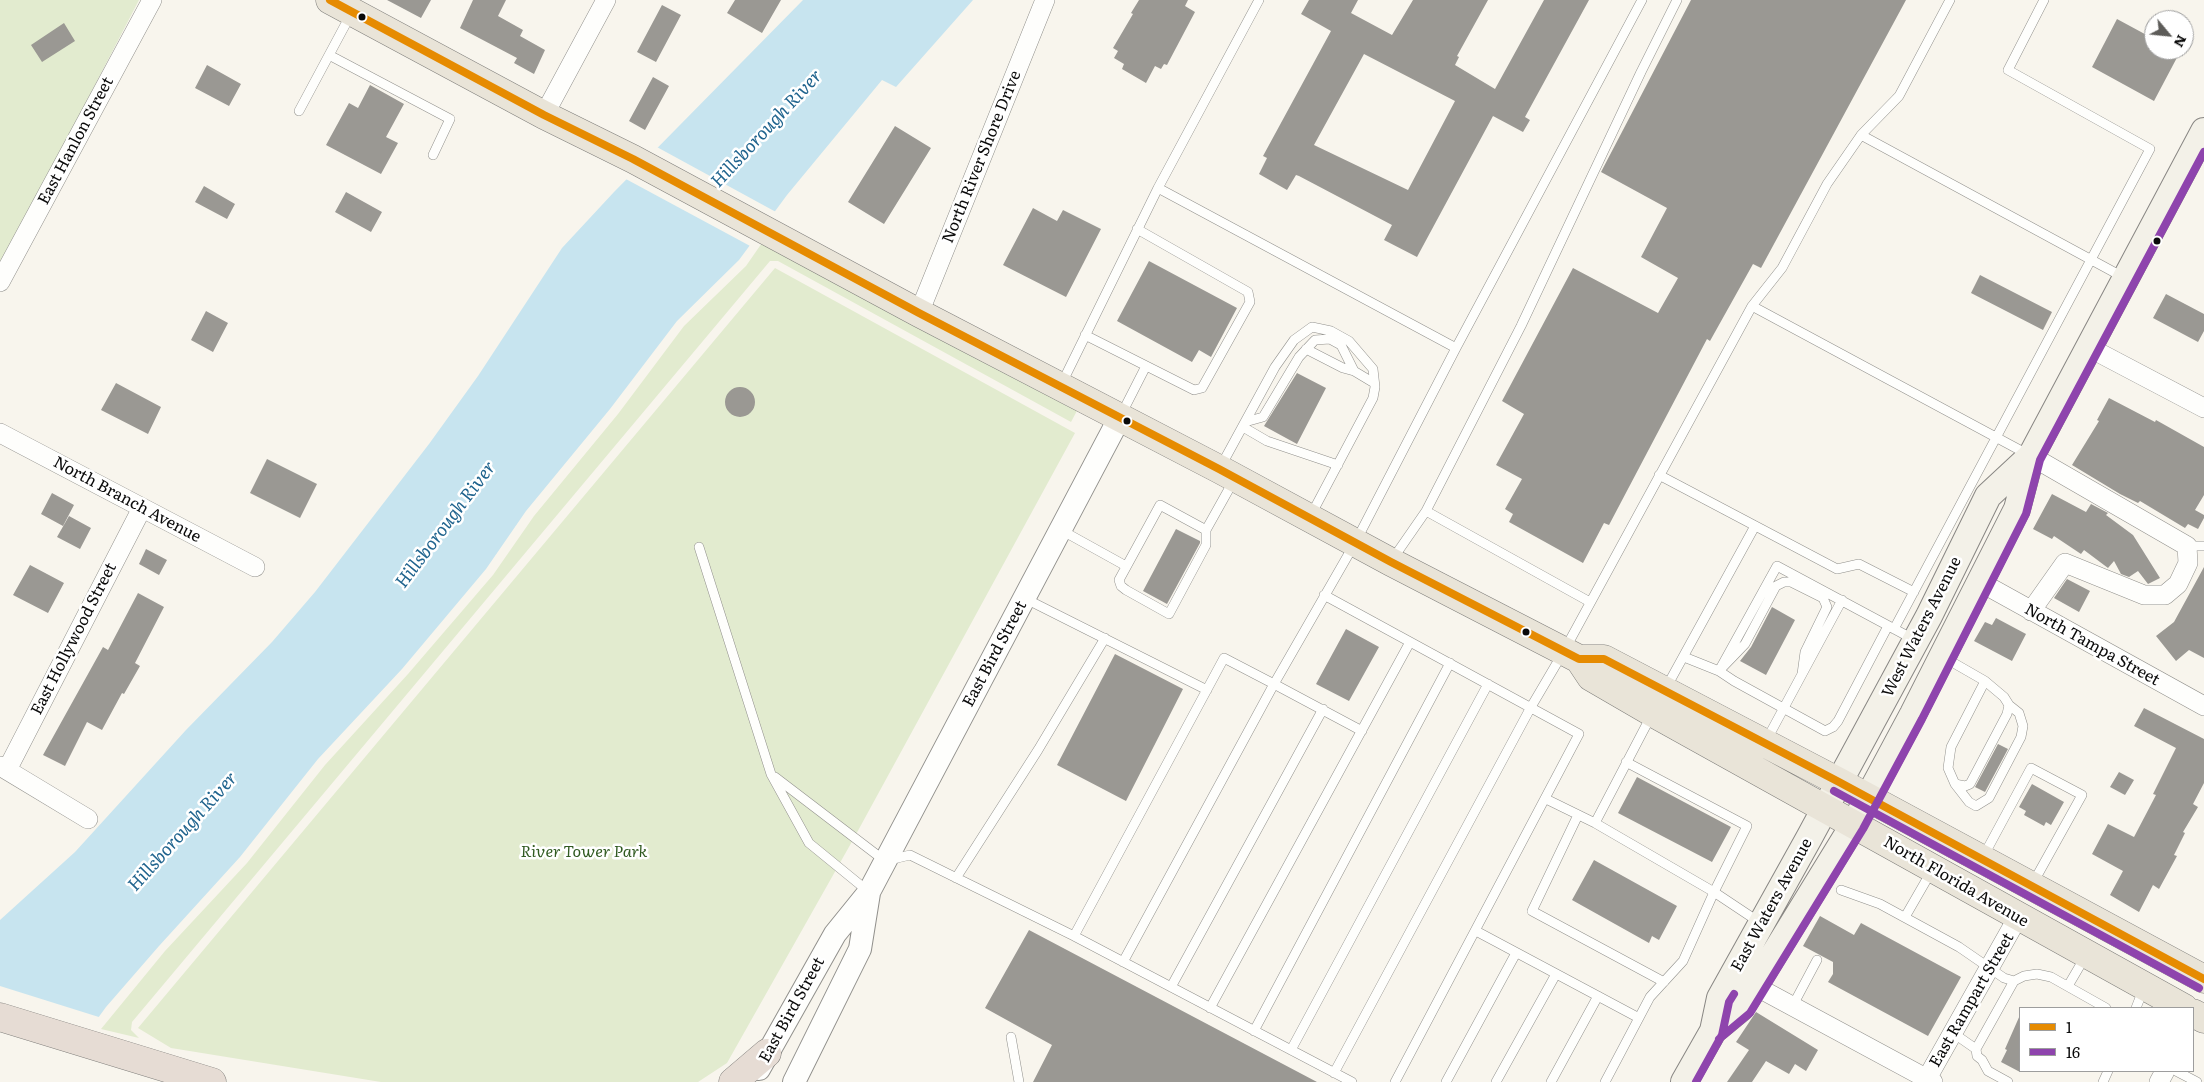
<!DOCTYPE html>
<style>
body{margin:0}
#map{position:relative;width:2204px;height:1082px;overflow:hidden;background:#f8f5ed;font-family:Literata,serif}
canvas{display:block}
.legend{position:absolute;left:2019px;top:1007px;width:175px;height:65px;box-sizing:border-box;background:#fff;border:1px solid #9d9d9d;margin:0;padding:6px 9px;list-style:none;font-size:15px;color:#0a0a0a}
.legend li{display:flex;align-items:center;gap:10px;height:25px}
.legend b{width:25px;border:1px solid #9d9d9d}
.north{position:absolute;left:2144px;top:10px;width:50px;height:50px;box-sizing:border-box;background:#fff;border:1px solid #9d9d9d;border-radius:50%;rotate:118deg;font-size:14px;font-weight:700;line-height:20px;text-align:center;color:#0a0a0a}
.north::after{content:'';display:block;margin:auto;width:18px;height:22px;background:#5d5c59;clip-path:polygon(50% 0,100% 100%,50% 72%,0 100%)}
</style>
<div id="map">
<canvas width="2204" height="1082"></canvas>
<ul class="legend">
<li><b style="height:6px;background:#e68b01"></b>1</li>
<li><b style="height:6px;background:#8e44ad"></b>16</li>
</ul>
<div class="north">N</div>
</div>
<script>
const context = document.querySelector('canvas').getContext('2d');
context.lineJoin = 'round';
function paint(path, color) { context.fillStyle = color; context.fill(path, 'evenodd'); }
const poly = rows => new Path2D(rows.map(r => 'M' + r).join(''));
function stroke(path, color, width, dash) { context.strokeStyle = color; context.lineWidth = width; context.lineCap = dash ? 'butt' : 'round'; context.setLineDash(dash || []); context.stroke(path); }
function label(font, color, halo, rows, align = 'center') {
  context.font = font + ' Literata,serif'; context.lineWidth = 5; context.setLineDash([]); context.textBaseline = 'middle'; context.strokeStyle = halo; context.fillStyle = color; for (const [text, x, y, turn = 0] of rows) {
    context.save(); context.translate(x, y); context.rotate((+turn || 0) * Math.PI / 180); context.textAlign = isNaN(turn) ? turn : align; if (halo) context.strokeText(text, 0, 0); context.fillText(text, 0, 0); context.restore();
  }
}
paint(poly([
 [0,0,139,0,0,268],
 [764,240,1079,407,1071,422,778,261,770,261,132,1022,131,1030,139,1038,101,1029,165,951,247,863,325,765,408,674,493,575,534,516,618,414,684,326,746,266],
 [775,268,1075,433,854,838,727,1063,698,1082,381,1082,171,1048,138,1028]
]), '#e2ebcf');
paint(poly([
 [803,0,973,0,896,87,882,80,787,195,739,260,677,321,610,409,526,511,486,569,402,669,318,759,240,857,159,946,106,1007,63,1066,0,1082,0,920,75,852,186,730,272,642,315,592,429,444,478,376,562,248,614,192]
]), '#c7e4ef');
paint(poly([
 [655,146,776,212,752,247,624,178],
 [0,986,102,1018,65,1067,57,1082,0,1082]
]), '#f8f5ed');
paint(poly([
 [387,0,431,0,421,18],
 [473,0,506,0,498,16,523,30,520,36,545,50,534,74,514,63,517,58,460,28],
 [735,0,781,0,762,33,727,13],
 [1139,0,1188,0,1185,6,1195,12,1167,65,1164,64,1161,69,1155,66,1146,83,1122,69,1124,64,1114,58,1118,51,1113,48,1133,14,1131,13],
 [1309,0,1358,0,1351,13,1392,35,1413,0,1488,0,1457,56,1459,57,1455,65,1495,89,1544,0,1589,0,1525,117,1530,120,1523,132,1493,116,1417,257,1384,240,1392,225,1299,176,1296,175,1287,190,1259,174,1267,158,1263,156,1331,31,1301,14],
 [1364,54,1455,101,1408,190,1314,145],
 [1691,0,1906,0,1761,268,1753,264,1710,341,1707,339,1609,525,1604,523,1583,563,1509,522,1513,514,1505,509,1522,479,1496,465,1524,414,1502,401,1573,268,1658,313,1678,278,1641,257,1667,208,1601,172],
 [662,5,681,15,656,62,637,52],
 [2117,19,2154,39,2154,50,2181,50,2154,101,2092,67],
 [64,23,75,41,42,62,31,45],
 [207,65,241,84,229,106,195,88],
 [653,77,669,86,645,130,629,121],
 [370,85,404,104,386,137,398,143,381,174,326,145,349,103,358,108],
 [895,126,931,148,884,224,848,202],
 [204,186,235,204,227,219,195,202],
 [346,192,382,212,371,232,335,212],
 [1033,208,1057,221,1063,210,1101,229,1066,297,1003,265],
 [1149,261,1237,308,1211,357,1199,350,1192,362,1117,321],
 [1980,275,2052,312,2043,330,1971,293],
 [2166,294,2204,314,2204,331,2198,342,2153,318],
 [206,311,228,323,213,352,191,340],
 [1297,373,1326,388,1297,444,1264,426],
 [116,383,161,407,148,434,101,410],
 '725 402a15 15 0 1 1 30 0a15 15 0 1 1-30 0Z',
 [2109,398,2155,422,2156,420,2204,447,2204,495,2195,510,2204,515,2204,518,2198,529,2188,524,2185,528,2140,501,2138,503,2120,494,2072,465,2099,421,2097,420],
 [267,459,317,484,300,518,250,493],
 [52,493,74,505,63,526,41,514],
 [2052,494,2086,512,2091,504,2108,513,2106,515,2133,535,2160,578,2148,584,2138,571,2129,577,2121,574,2114,561,2108,568,2084,550,2081,554,2054,536,2052,539,2033,529],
 [69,516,91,528,80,549,57,537],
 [1176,529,1200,541,1200,543,1167,604,1143,591],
 [146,549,167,560,159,575,139,564],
 [30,565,64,583,48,613,13,595],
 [2204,567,2204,658,2189,650,2176,661,2156,636,2174,622],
 [2067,579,2090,591,2079,612,2054,598],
 [138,593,164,607,135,663,140,666,124,694,122,693,102,730,87,722,65,766,43,755,103,647,108,650],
 [1772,607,1795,620,1766,675,1740,661,1751,647],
 [1996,618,2026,634,2012,661,1974,641,1985,622,1992,625],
 [1346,629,1379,647,1349,701,1316,684],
 [1115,654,1183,689,1126,801,1057,765],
 [2144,708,2204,739,2204,783,2193,804,2198,807,2183,832,2185,833,2174,855,2177,856,2159,889,2153,885,2139,912,2110,895,2123,871,2092,854,2108,824,2134,837,2156,795,2153,794,2176,748,2134,726],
 [1998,744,2008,749,1985,792,1975,787],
 [2119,772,2134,780,2125,795,2110,787],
 [1637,777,1731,827,1712,862,1618,813],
 [2032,784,2064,802,2051,825,2046,822,2044,826,2024,815,2026,811,2019,807],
 [1594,860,1677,906,1659,940,1652,936,1649,943,1572,900],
 [1820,916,1854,935,1861,923,1961,977,1928,1036,1828,982,1833,974,1833,962,1803,946],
 [1029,930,1317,1082,1033,1082,1052,1045,985,1008],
 [1756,1012,1818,1050,1806,1071,1795,1064,1789,1074,1766,1061,1752,1082,1727,1082,1749,1050,1736,1042],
 [2020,1015,2020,1072,2001,1062,2007,1050,2005,1049]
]), '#9a9893');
const service = poly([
 [329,55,450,119,433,155],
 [299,111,351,14],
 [1861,135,2123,277],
 [1158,188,1456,348],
 [1752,306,2029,455],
 [1085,335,1194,390,1202,388,1250,302,1248,292,1137,229],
 [1306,349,1343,368,1354,371],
 [1061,385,1158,188,1259,0],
 [1121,415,1146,366],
 [1245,422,1263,417,1299,357,1315,340,1330,339,1341,345,1354,371,1374,383],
 [1243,427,1267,441,1338,465],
 [1221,466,1275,367,1294,340,1312,327,1331,331,1349,341,1373,369,1375,387,1373,398,1311,515],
 [1659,475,1837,569,1859,564,1914,592],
 [1061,530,1126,566],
 [1206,530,1160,505,1119,580,1121,586,1126,590,1169,614,1206,545,1206,530,1234,480],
 [2187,546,2204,546],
 [699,547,771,774,809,843,869,892],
 [1392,560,1426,511],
 [1324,595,1579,734,1395,1082],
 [1024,598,1207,690],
 [1590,602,1426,511,1521,326,1641,72,1677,0],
 [1888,626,1838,721,1833,727,1825,731,1734,681,1719,671,1777,566,1913,639],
 [1894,629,2150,149,2008,70,2044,0],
 [1684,657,1719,671,1745,644,1776,586,1784,582,1791,582,1823,598,1827,607,1805,652,1802,674],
 [1945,658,1985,681,1951,747,1948,768,1955,784,1969,802,1976,806,1989,798,2021,737,2023,726,2019,713,2009,705,2004,697,1985,681],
 [1666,688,1755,526],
 [1766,741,1842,600],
 [775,777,885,861,910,855,1074,936],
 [1955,784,1965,786,1970,784,2007,714,2009,705],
 [1546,799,1595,823,1714,892,1759,922],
 [1578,815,1532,911,1664,982],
 [1595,823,1651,716],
 [1983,857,2031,768,2082,795,2033,883],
 [956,878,1038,750,1105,638],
 [1841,890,1880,904,1959,947,2004,978,2014,981,2024,976,2037,974,2051,977,2106,1008],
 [1905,917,1931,872],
 [1476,931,1639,1018],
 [1123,962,1274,684,1362,731],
 [2068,986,2085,957],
 [1171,987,1323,709],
 [1792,1007,1817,960],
 [1210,1008,1410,642],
 [2136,1008,2143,990],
 [1254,1031,1450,663],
 [1953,1033,1976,1049,1977,1056,1982,1060,1988,1071,2008,1082],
 [1011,1037,1019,1082],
 [1976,1049,2014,981],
 [1291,1050,1488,684],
 [2176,1071,2197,1082],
 [1334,1073,1531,707,1564,651,1752,306,1782,268,1827,184,1861,135,1899,96,1950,0],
 [1352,1082,1074,936,1224,658,1274,684,1355,543,1456,348,1642,0],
 [1446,1082,1516,953],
 [1496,1082,1556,974],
 [1551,1082,1598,996],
 [1605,1082,1650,997,1683,961,1714,892,1747,826,1626,762],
 [2103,1082,2108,1071]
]);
const minor = poly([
 [544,115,606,0],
 [0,282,152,0],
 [919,313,1045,0],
 [2090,348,2204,408],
 [0,433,255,567],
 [1980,582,2204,706],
 [2031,611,2065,563,2144,595,2165,595,2178,584,2188,563,2187,546,2031,456],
 [0,766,88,819],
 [7,770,142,508],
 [1755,986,1933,1082],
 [1925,1082,2018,917],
 [2159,1082,2165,1071]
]);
const tertiary = poly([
 [759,1069,835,934,869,892,1120,417],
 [794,1082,860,949,869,893]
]);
const secondary = poly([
 [1713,1031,1741,1008,1854,824,1913,714,2017,509,2031,456,2204,131],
 [1684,1082,1713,1031,1720,998,1809,838,1929,616,1988,496,2031,456]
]);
const primary = poly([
 [330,0,544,115,633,159,919,313,1219,469,1391,562,1579,659,1604,659,1839,782,2204,979],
 [1579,659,1591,677,1653,713,2184,1008],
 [2193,1013,2204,1019]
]);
const motorway = poly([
 [0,1017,212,1082],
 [733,1082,767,1053]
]);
stroke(service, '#91908c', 10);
stroke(minor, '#91908c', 20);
stroke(tertiary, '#91908c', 24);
stroke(secondary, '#888683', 28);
stroke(primary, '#7e7d7a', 29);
stroke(motorway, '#7e7d7a', 29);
stroke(service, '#fefefc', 9);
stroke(minor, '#fefefc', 19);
stroke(tertiary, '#fefefc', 22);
stroke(secondary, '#f3f1e8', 26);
stroke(primary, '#e9e4d8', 28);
stroke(motorway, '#e6dcd4', 28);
stroke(poly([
 [330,0,544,115,633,159,919,313,1219,469,1391,562,1579,659,1604,659,1839,782,2204,979]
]), '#e68b01', 8);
stroke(poly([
 [1834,791,2199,988],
 [1719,1039,1750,1013,1863,829,1922,719,2026,514,2040,460,2204,152],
 [1696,1082,1722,1035,1729,1002,1734,994]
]), '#8e44ad', 8);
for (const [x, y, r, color] of [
 [362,17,4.5,"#0a0a0a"],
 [2157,241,4.5,"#0a0a0a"],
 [1127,421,4.5,"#0a0a0a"],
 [1526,632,4.5,"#0a0a0a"]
]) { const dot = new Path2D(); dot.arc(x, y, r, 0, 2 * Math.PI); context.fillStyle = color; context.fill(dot); stroke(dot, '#fff', 2); }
label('16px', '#0a0a0a', '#fff', [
 ["East Hanlon Street",76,141,-62],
 ["North River Shore Drive",982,157,-68],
 ["North Branch Avenue",127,500,28],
 ["West Waters Avenue",1922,627,-63],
 ["East Hollywood Street",74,639,-63],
 ["North Tampa Street",2092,645,29],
 ["East Bird Street",995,654,-62],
 ["North Florida Avenue",1956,882,30],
 ["East Waters Avenue",1772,905,-61],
 ["East Rampart Street",1972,1000,-60],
 ["East Bird Street",792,1010,-61]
]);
label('italic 16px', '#305a21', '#fff', [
 ["River Tower Park",584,852]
]);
label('italic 18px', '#20648e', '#fff', [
 ["Hillsborough River",767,129,-47],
 ["Hillsborough River",446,525,-53],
 ["Hillsborough River",183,832,-48]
]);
</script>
